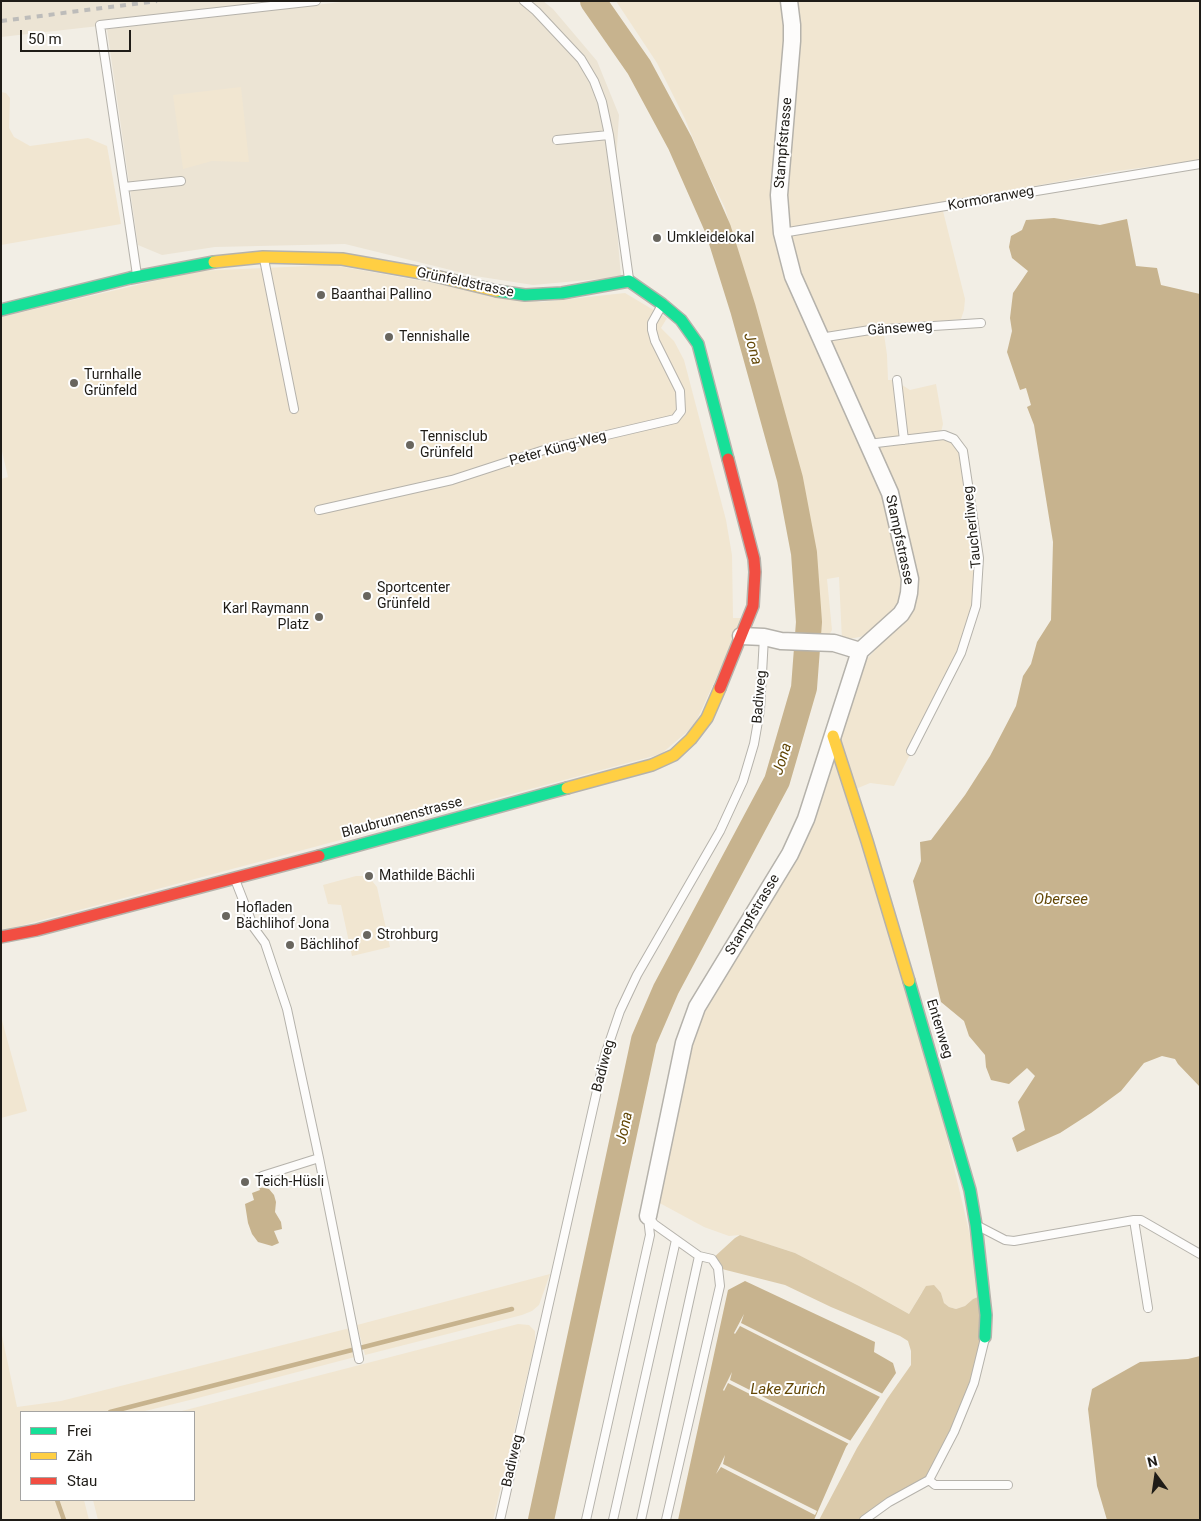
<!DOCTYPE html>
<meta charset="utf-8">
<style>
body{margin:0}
#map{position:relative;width:1201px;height:1521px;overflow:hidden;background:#f2eee5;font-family:Roboto,sans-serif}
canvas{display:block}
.frame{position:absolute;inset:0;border:2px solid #1f1c17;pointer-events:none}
.legend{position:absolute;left:20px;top:1411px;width:175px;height:90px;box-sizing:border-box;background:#fff;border:1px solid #a5a4a2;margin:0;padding:6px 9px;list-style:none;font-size:15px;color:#1f1c17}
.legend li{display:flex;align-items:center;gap:10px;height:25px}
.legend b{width:25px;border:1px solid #a5a4a2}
.north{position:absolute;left:1131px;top:1451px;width:50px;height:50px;-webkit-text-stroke:4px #fff;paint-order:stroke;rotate:346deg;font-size:14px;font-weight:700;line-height:20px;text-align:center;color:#1f1c17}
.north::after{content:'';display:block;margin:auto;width:18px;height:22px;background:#1f1c17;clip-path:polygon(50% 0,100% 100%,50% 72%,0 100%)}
.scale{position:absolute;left:20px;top:30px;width:111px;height:22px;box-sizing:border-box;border:2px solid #1f1c17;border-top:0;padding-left:6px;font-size:15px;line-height:18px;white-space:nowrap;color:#1f1c17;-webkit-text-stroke:4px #fff;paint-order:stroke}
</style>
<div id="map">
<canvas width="1201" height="1521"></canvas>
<div class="frame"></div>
<ul class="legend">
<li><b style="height:6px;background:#16e098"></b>Frei</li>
<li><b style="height:6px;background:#ffcf43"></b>Zäh</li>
<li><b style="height:6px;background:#f24e42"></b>Stau</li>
</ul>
<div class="north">N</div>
<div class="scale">50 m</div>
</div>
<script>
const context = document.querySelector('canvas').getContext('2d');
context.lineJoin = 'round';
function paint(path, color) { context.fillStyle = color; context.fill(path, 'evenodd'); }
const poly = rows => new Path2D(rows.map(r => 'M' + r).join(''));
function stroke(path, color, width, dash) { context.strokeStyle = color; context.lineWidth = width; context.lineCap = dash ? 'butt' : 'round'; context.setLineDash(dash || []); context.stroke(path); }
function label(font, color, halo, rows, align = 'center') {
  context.font = font + ' Roboto,sans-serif'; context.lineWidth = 4; context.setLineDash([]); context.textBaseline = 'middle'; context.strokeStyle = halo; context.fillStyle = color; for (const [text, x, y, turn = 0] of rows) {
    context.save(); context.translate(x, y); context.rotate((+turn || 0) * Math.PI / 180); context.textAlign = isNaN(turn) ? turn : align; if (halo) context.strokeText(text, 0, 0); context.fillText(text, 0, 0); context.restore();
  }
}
paint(poly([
 [1,1,322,1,1,37],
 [350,1,543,1,553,9,597,61,619,115,614,194,621,277,533,285,475,276,345,244,215,247,162,255,138,245,107,29]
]), '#ece4d4');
paint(poly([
 [616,1,782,1,785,22,774,220,880,486,902,568,902,599,896,609,875,629,860,637,842,640,839,577,827,579,832,630,828,637,821,637,816,581,803,504,760,332,725,208,704,165,685,119,657,63],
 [796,1,1200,1,1200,160,1117,171,941,203,965,299,964,310,961,319,883,327,887,355,888,380,894,380,910,390,936,384,943,424,941,432,963,451,979,558,976,606,961,653,894,786,870,783,851,791,914,997,984,1295,973,1299,965,1306,956,1309,949,1307,944,1303,941,1293,922,1292,909,1314,859,1286,795,1253,740,1235,729,1236,704,1227,654,1200,683,1073,699,1018,750,930,865,661,891,633,917,580,798,267,790,243,786,197],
 [241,87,249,162,212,161,183,169,173,95],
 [1,92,6,93,10,98,9,128,14,137,30,146,88,138,107,146,121,224,1,245],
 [332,265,541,302,625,293,667,318,661,328,674,341,684,360,726,520,732,555,733,618,744,618,694,726,661,754,1,931,1,479,8,477,1,447,1,317,197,271],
 [356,876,368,876,377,887,390,947,352,956,341,905,328,904,323,885],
 [1,1017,27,1111,1,1118],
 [550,1274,539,1305,532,1311,522,1315,365,1355,357,1325],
 [518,1324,529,1325,535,1331,535,1343,493,1520,98,1520,93,1500,194,1500,194,1412,178,1412],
 [350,1328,355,1357,194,1399,141,1412,21,1412,21,1500,84,1500,89,1520,1,1520,1,1331,17,1407,61,1401]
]), '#f1e6d1');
paint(poly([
 [740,1235,795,1253,859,1286,909,1314,926,1286,934,1285,941,1293,944,1303,949,1307,956,1309,965,1306,973,1299,980,1296,986,1315,974,1383,929,1480,864,1520,819,1520,857,1448,887,1399,911,1365,911,1351,908,1341,900,1336,831,1307,785,1285,718,1268,712,1259,735,1238]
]), '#dbcaaa');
paint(poly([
 [1054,218,1100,225,1127,219,1136,266,1157,268,1161,285,1200,294,1200,1087,1178,1064,1175,1059,1162,1056,1144,1063,1121,1091,1091,1113,1060,1133,1017,1152,1012,1138,1025,1130,1018,1102,1035,1076,1027,1068,1009,1084,991,1080,986,1067,985,1055,969,1036,964,1021,941,1002,913,881,921,861,920,842,931,840,965,795,990,756,1016,706,1023,676,1031,664,1037,642,1051,620,1053,542,1034,425,1027,407,1031,405,1026,388,1020,390,1007,352,1012,331,1010,318,1013,293,1028,271,1012,258,1009,247,1011,236,1022,230,1026,220],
 [259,1187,269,1189,274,1195,276,1202,275,1212,281,1222,282,1229,274,1231,279,1243,272,1246,258,1242,252,1234,248,1223,245,1204,254,1200,252,1193,260,1190],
 [745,1281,875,1342,874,1352,893,1363,896,1373,846,1447,814,1520,678,1520,728,1290],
 [1200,1356,1200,1520,1107,1520,1097,1486,1088,1409,1092,1389,1140,1362,1188,1359]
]), '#c7b38e');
paint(poly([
 [744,1314,741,1323,885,1395,882,1398,740,1326,735,1334,734,1333],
 [732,1372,730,1380,853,1442,851,1445,728,1383,724,1391,723,1390],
 [725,1455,723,1464,817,1511,815,1515,721,1467,716,1474]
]), '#f2eee5');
stroke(poly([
 [110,1412,512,1309],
 [57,1500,64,1520]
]), '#c7b38e', 4.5);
stroke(poly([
 [541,1520,644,1040,666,989,777,781,804,688,809,622,804,553,790,479,743,309,718,229,680,143,639,67,593,1]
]), '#c7b38e', 26);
const lane = poly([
 [524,1,536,11,581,59,594,81,602,102,609,135,629,279],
 [557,140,609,135],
 [124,187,181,181],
 [782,233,1200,164],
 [264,259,294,409],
 [137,275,100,25,316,1],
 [820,338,870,330,981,323],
 [897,380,904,440],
 [868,444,944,435,954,439,963,451,979,558,976,606,961,653,911,751],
 [319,510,452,480,547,449,675,419,681,411,680,391,655,341,652,330,652,323,662,305],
 [236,882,254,928,265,943,287,1009,319,1158,262,1176],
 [319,1158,359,1359],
 [1134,1220,1148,1308],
 [980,1227,1005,1240,1014,1241,1134,1220,1141,1220,1200,1254],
 [929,1480,935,1485,1008,1485],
 [500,1520,605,1055,620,1011,637,975,720,831,743,781,754,744,760,710,764,637],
 [586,1520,650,1235,648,1218],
 [613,1520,676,1240],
 [641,1520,699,1256,654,1224,648,1216],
 [666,1520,720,1286,718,1268,712,1259,699,1256],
 [864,1520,889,1502,929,1480,954,1432,974,1383,985,1338]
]);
const street = poly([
 [741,636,764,637,781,641,834,643,860,651],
 [648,1216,684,1043,697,1007,790,854,806,819,860,651,901,614,906,606,909,593,910,579,890,493,793,276,782,233,779,195,792,41,792,25,789,1]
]);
const fast = poly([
 [497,291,525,295,562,293,629,281,662,304,681,320,698,344,728,459],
 [1,310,130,278,214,262],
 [319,856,567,788],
 [909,981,970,1190,976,1225,986,1315,985,1337]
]);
const slow = poly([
 [214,262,263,257,342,259,427,274,497,291],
 [833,736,867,841,909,981],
 [567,788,652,765,674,755,691,739,707,718,720,688]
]);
const jam = poly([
 [720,688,753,606,755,572,754,559,728,459],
 [1,937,37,930,319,856]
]);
stroke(lane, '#b5b2ab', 10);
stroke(street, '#b5b2ab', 19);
stroke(fast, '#b5b2ab', 14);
stroke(slow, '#b5b2ab', 14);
stroke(jam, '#b5b2ab', 14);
stroke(lane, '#fdfcfb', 8);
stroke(street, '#fdfcfb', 16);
stroke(fast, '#16e098', 11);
stroke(slow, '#ffcf43', 11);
stroke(jam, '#f24e42', 11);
stroke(poly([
 [1,21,157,1]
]), '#bdbcba', 4, [6, 6]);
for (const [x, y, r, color] of [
 [657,238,5,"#69665f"],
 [321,295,5,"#69665f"],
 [389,337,5,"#69665f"],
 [74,383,5,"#69665f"],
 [410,445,5,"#69665f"],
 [367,596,5,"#69665f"],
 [319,617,5,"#69665f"],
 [369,876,5,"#69665f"],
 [226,916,5,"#69665f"],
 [367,935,5,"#69665f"],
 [290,945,5,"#69665f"],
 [245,1182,5,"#69665f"]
]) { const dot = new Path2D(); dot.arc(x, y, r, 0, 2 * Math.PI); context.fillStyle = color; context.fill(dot); stroke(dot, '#fff', 2); }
label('14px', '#1f1c17', '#fff', [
 ["Stampfstrasse",784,143,-85],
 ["Kormoranweg",991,199,-10],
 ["Grünfeldstrasse",465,283,12],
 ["Gänseweg",900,329,-4],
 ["Peter Küng-Weg",558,449,-15],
 ["Taucherliweg",973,527,-96],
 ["Stampfstrasse",899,540,78],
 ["Badiweg",760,697,-85],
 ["Blaubrunnenstrasse",402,818,-15],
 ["Stampfstrasse",753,915,-59],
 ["Entenweg",939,1029,73],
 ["Badiweg",604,1066,-75],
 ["Badiweg",513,1461,-77]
]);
label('14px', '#1f1c17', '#fff', [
 ["Umkleidelokal",667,238],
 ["Baanthai Pallino",331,295],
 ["Tennishalle",399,337],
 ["Turnhalle",84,375],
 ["Grünfeld",84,391],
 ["Tennisclub",420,437],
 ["Grünfeld",420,453],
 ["Sportcenter",377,588],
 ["Grünfeld",377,604],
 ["Karl Raymann",309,609,"right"],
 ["Platz",309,625,"right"],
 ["Mathilde Bächli",379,876],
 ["Hofladen",236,908],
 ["Bächlihof Jona",236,924],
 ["Strohburg",377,935],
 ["Bächlihof",300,945],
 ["Teich-Hüsli",255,1182]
], 'left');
label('italic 15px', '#624605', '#fff', [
 ["Jona",752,349,74],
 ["Jona",783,759,-73],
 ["Obersee",1061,900],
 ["Jona",625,1128,-78],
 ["Lake Zurich",788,1390]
]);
</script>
